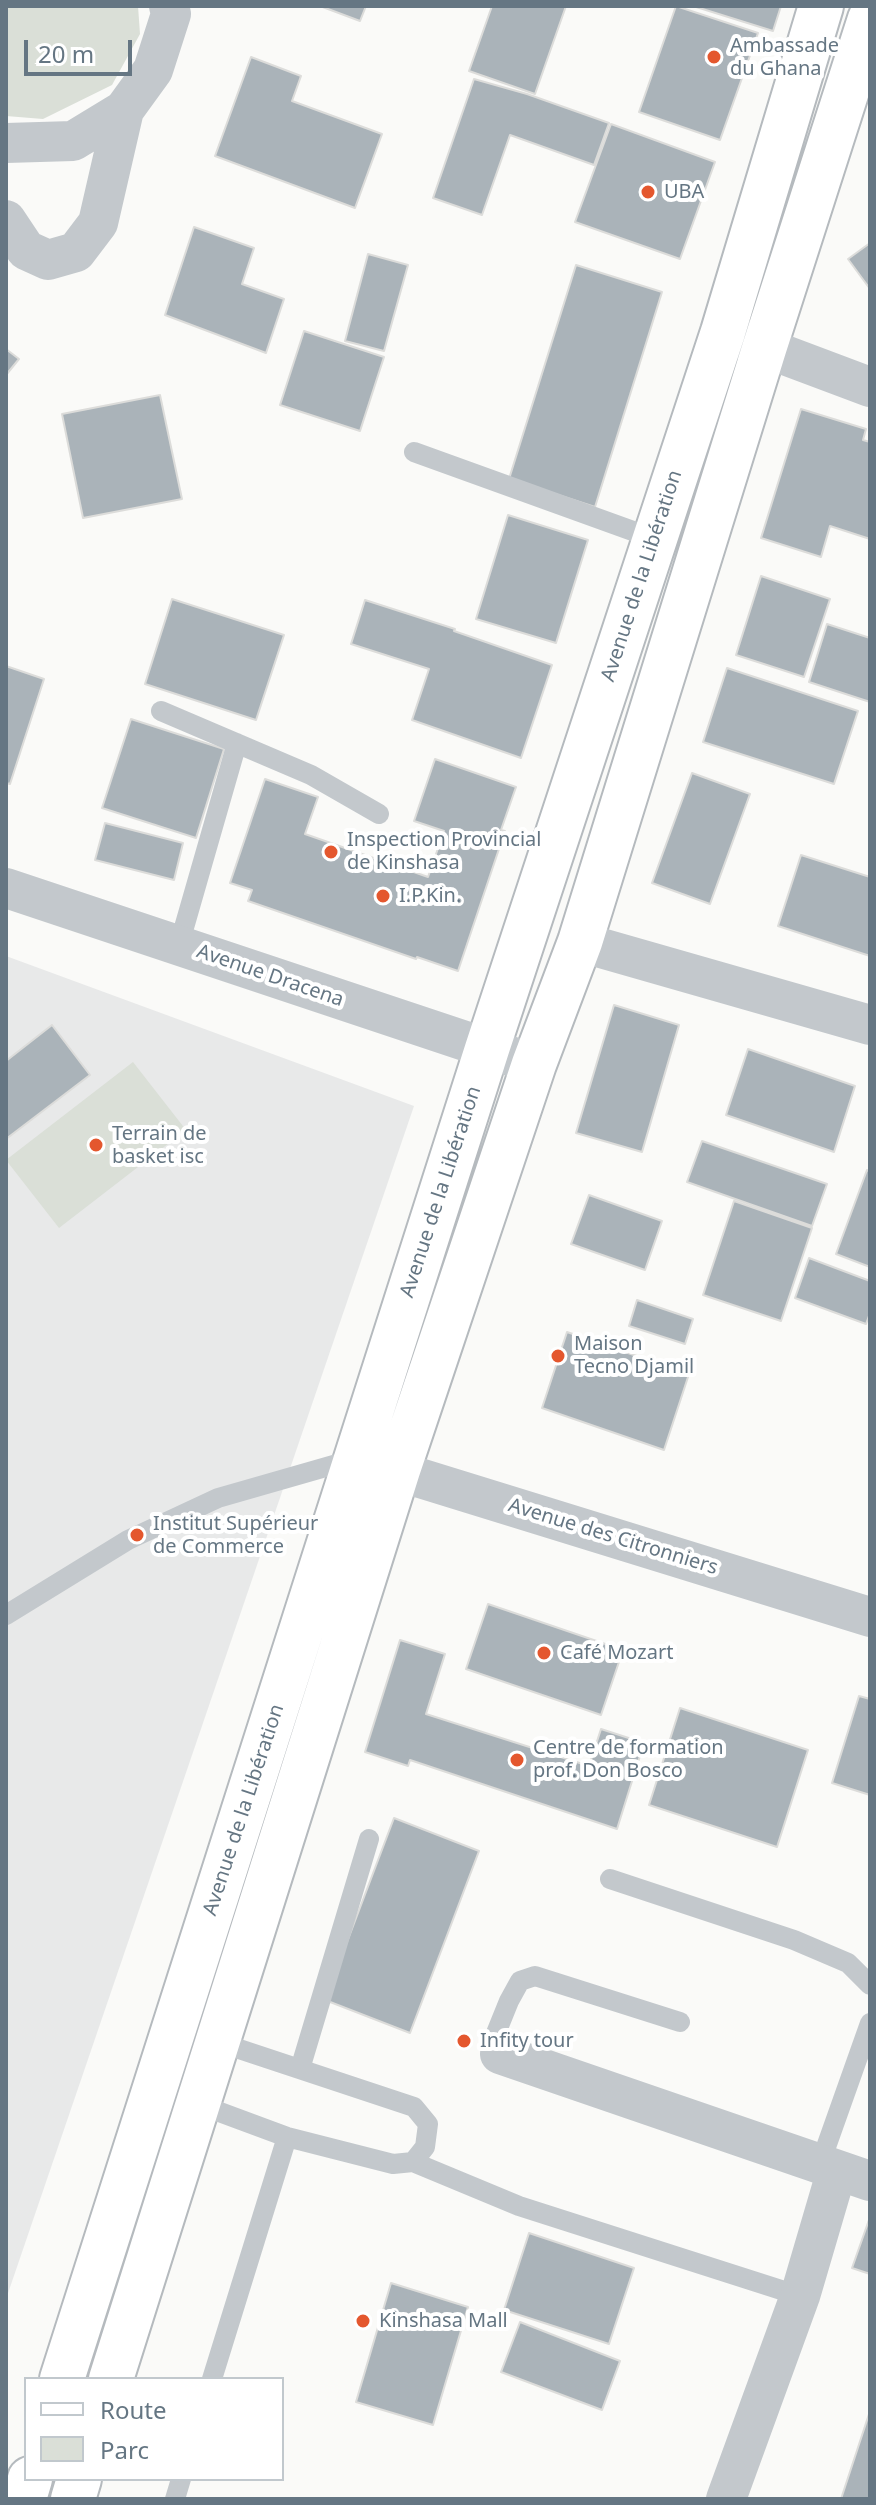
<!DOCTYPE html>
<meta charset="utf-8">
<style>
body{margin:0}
#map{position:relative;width:876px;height:2505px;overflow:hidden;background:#fafaf8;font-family:"Noto Sans",sans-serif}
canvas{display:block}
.frame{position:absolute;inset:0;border:8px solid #657683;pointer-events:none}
.legend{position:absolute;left:24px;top:2377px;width:260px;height:104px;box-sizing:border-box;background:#fff;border:2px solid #c1c8cd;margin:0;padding:10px 14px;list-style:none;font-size:24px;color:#657683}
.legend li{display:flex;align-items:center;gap:16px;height:40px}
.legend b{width:40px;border:2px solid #c1c8cd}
.scale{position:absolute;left:24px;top:40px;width:108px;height:36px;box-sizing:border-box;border:4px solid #657683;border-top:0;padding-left:10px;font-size:24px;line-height:28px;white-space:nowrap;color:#657683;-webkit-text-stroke:6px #fff;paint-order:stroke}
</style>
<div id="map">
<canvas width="876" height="2505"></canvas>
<div class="frame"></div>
<ul class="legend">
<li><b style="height:10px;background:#fff"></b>Route</li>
<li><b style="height:22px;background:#dadfd7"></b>Parc</li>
</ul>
<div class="scale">20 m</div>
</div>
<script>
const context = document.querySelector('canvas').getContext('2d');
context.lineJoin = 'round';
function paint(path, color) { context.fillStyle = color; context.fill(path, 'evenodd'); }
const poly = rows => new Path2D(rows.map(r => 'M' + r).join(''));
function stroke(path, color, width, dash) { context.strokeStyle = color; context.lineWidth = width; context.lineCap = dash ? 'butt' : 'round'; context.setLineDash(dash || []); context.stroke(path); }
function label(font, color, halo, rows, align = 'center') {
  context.font = font + ' "Noto Sans",sans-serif'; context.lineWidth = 8; context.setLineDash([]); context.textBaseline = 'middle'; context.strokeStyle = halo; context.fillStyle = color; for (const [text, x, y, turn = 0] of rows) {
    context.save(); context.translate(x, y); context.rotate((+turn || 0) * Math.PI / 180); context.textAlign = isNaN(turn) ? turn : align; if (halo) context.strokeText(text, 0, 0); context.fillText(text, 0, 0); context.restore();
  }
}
paint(poly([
 [6,956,414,1106,6,2299]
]), '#e8e9e9');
paint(poly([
 [6,6,138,6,140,34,112,85,43,119,6,116],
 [133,1062,186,1130,59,1228,6,1160]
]), '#dadfd7');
const building = poly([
 [320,6,366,6,360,21,320,6],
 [492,6,566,6,535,94,469,71,492,6],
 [676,6,758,33,720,140,639,112,676,6],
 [693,6,781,6,773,31,693,6],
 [251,57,301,76,292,101,382,134,355,208,215,156,251,57],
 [474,79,527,94,609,123,594,165,510,135,482,215,433,198,474,79],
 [611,124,715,162,680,259,575,222,611,124],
 [194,227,254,248,242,284,284,299,266,353,165,315,194,227],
 [870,243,870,289,848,259,870,243],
 [368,254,408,265,384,351,345,341,368,254],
 [576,265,662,292,595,507,509,479,576,265],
 [304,331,384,357,360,431,280,405,304,331],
 [6,349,19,359,6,375,6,349],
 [160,395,182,499,83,518,62,414,160,395],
 [801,409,866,429,863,440,870,442,870,539,830,526,821,557,761,538,801,409],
 [508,515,588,540,556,643,476,619,508,515],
 [761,576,830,599,804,677,736,655,761,576],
 [172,599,284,635,256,720,145,684,172,599],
 [365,600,455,629,454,631,552,665,521,758,412,720,429,669,351,644,365,600],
 [827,624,870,638,870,702,809,682,827,624],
 [6,666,44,679,10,784,6,783,6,666],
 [727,668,858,711,834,784,703,742,727,668],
 [131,719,224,749,196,838,102,808,131,719],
 [435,759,516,787,501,830,505,831,458,971,417,957,416,959,248,901,252,890,230,883,265,779,318,797,305,834,428,877,444,831,414,821,435,759],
 [692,773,750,794,710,904,652,883,692,773],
 [105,823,183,843,174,880,95,860,105,823],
 [801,855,870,877,870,956,778,926,801,855],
 [614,1005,679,1025,642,1152,576,1133,614,1005],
 [52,1025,90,1075,6,1139,6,1061,52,1025],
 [748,1049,855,1086,834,1152,726,1115,748,1049],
 [702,1141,827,1184,812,1226,687,1182,702,1141],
 [867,1170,870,1172,870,1267,836,1254,867,1170],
 [589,1195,662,1221,645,1270,571,1244,589,1195],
 [734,1201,812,1228,781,1321,703,1295,734,1201],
 [809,1258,870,1281,870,1313,866,1324,795,1298,809,1258],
 [637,1300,693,1319,685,1344,629,1326,637,1300],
 [567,1332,689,1374,664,1450,542,1408,567,1332],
 [488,1604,623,1650,601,1715,466,1669,488,1604],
 [400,1640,445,1654,426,1714,589,1766,601,1729,644,1743,617,1829,410,1760,408,1766,365,1752,400,1640],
 [859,1696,870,1699,870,1795,832,1783,859,1696],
 [680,1708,808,1750,777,1847,649,1805,680,1708],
 [394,1818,479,1851,410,2033,325,2000,394,1818],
 [870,2217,870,2274,852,2268,870,2217],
 [529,2233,634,2268,609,2344,504,2310,529,2233],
 [391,2283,468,2307,433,2425,356,2402,391,2283],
 [520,2322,620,2361,602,2410,501,2372,520,2322],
 [870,2411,870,2499,841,2499,870,2411]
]);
paint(building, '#aab3b9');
stroke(building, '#dcdcda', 2);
const primary = poly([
 [62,2379,487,1049,723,332,821,6],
 [111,2379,398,1470,534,1064,580,942,764,349,870,19],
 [24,2499,30,2479],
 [73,2499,79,2479]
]);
stroke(primary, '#b5babe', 48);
stroke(poly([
 [414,452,655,539],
 [161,711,311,775,379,814],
 [179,945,237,743],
 [6,1615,128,1540,218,1498,354,1459],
 [610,1879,794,1940,848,1963,870,1985],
 [500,2054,492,2043,509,2001,520,1981,535,1976,680,2022],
 [300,2069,369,1839],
 [198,2104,287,2137,393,2164,413,2162,425,2147,428,2124,414,2107,218,2042],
 [413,2162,519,2206,800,2296],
 [820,2164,870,2023],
 [212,2379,287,2137],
 [175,2499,181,2479]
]), '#c3c8cc', 20);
stroke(poly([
 [6,143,73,141,124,110,153,70,171,14,169,6],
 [6,220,26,250,48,260,76,252,98,223,124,110],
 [734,336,870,387],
 [6,888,534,1064],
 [580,942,870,1025],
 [368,1462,870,1617],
 [500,2054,870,2181],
 [726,2499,800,2296,837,2170]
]), '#c3c8cc', 40);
stroke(primary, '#fff', 44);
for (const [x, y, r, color] of [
 [714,57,8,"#e4572e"],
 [648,192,8,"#e4572e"],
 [331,852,8,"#e4572e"],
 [383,896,8,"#e4572e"],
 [96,1145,8,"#e4572e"],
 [558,1356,8,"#e4572e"],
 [137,1535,8,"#e4572e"],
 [544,1653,8,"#e4572e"],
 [517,1760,8,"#e4572e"],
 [464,2041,8,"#e4572e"],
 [363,2321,8,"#e4572e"]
]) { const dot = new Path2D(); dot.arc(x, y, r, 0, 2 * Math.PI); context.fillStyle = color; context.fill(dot); stroke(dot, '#fff', 3); }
label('20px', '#657683', '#fff', [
 ["Ambassade",730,46],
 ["du Ghana",730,69],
 ["UBA",664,192],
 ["Inspection Provincial",347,840],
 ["de Kinshasa",347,863],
 ["I.P.Kin.",399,896],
 ["Terrain de",112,1134],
 ["basket isc",112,1157],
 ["Maison",574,1344],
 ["Tecno Djamil",574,1367],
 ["Institut Supérieur",153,1524],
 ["de Commerce",153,1547],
 ["Café Mozart",560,1653],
 ["Centre de formation",533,1748],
 ["prof. Don Bosco",533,1771],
 ["Infity tour",480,2041],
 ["Kinshasa Mall",379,2321]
], 'left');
label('20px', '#657683', '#fff', [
 ["Avenue de la Libération",642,576,-72],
 ["Avenue Dracena",270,976,19],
 ["Avenue de la Libération",441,1192,-72],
 ["Avenue des Citronniers",613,1537,17],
 ["Avenue de la Libération",244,1810,-72]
]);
</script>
